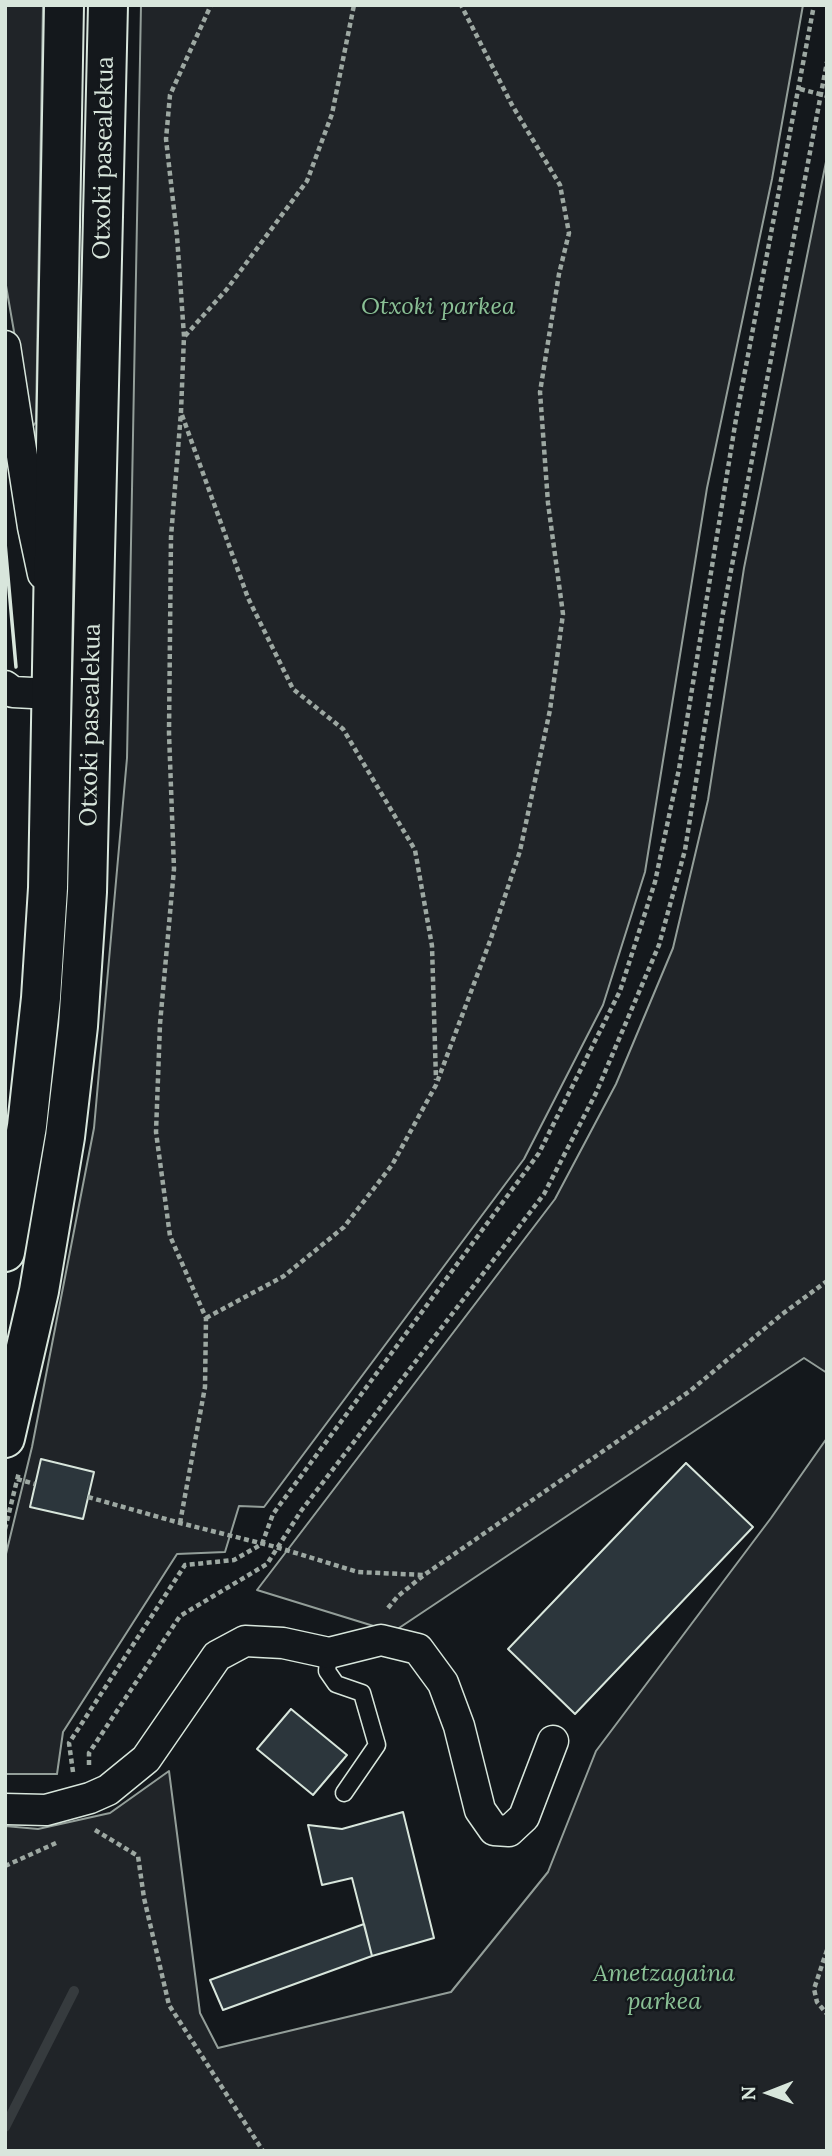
<!DOCTYPE html>
<style>
body{margin:0}
#map{position:relative;width:832px;height:2156px;overflow:hidden;background:#14181c;font-family:Lora,serif}
canvas{display:block}
.frame{position:absolute;inset:0;border:7px solid #d8e6dc;pointer-events:none}
.north{position:absolute;left:734px;top:2058px;width:70px;height:70px;-webkit-text-stroke:5px #14181c;paint-order:stroke;rotate:269deg;font-size:19px;font-weight:700;line-height:28px;text-align:center;color:#d8e6dc}
.north::after{content:'';display:block;margin:auto;width:24px;height:32px;background:#d8e6dc;clip-path:polygon(50% 0,100% 100%,50% 72%,0 100%)}
</style>
<div id="map">
<canvas width="832" height="2156"></canvas>
<div class="frame"></div>
<div class="north">N</div>
</div>
<script>
const context = document.querySelector('canvas').getContext('2d');
context.lineJoin = 'round';
function paint(path, color) { context.fillStyle = color; context.fill(path, 'evenodd'); }
const poly = rows => new Path2D(rows.map(r => 'M' + r).join(''));
function stroke(path, color, width, dash) { context.strokeStyle = color; context.lineWidth = width; context.lineCap = dash ? 'butt' : 'round'; context.setLineDash(dash || []); context.stroke(path); }
function label(font, color, halo, rows, align = 'center') {
  context.font = font + ' Lora,serif'; context.lineWidth = 5; context.setLineDash([]); context.textBaseline = 'middle'; context.strokeStyle = halo; context.fillStyle = color; for (const [text, x, y, turn = 0] of rows) {
    context.save(); context.translate(x, y); context.rotate((+turn || 0) * Math.PI / 180); context.textAlign = isNaN(turn) ? turn : align; if (halo) context.strokeText(text, 0, 0); context.fillText(text, 0, 0); context.restore();
  }
}
const green = poly([
 [5,5,43,5,36,422,34,425,30,423,5,280,5,5],
 [141,5,803,5,772,179,707,488,645,872,603,1005,524,1159,264,1507,239,1506,225,1552,177,1554,63,1732,57,1774,5,1774,5,1558,32,1447,94,1128,127,758,141,5],
 [827,157,827,1373,804,1358,393,1632,257,1590,555,1199,616,1084,673,948,708,800,744,568,827,157],
 [827,1438,827,2151,5,2151,5,1826,38,1829,110,1813,169,1771,200,2013,218,2048,451,1992,548,1872,596,1751,771,1518,827,1438]
]);
paint(green, '#202428');
stroke(green, '#939e99', 2);
stroke(poly([
 [5,2127,74,1991]
]), '#363b3e', 10);
const building = poly([
 [41,1459,94,1472,83,1519,30,1507,41,1459],
 [686,1463,753,1527,575,1714,508,1649,686,1463],
 [291,1709,347,1755,313,1795,257,1749,291,1709],
 [403,1812,434,1938,372,1956,352,1878,322,1885,308,1825,342,1829,403,1812],
 [364,1924,372,1956,223,2010,210,1980,364,1924]
]);
paint(building, '#2c363c');
stroke(building, '#d8e6dc', 2);
const lane = poly([
 [329,1653,327,1671,336,1684,362,1693,377,1745,344,1793]
]);
const street = poly([
 [5,346,33,527,43,574],
 [5,686,13,692,52,694],
 [5,1809,46,1810,90,1798,108,1790,146,1759,217,1656,245,1641,283,1643,329,1653,381,1640,418,1649,443,1683,459,1726,480,1810,494,1830,509,1831,524,1817,553,1741]
]);
const secondary = poly([
 [5,1252,27,1126,41,998,48,888,64,5],
 [5,1438,39,1291,65,1137,78,1026,87,892,108,5]
]);
stroke(lane, '#d8e6dc', 19);
stroke(street, '#d8e6dc', 33);
stroke(secondary, '#d8e6dc', 42);
stroke(poly([
 [800,89,827,96],
 [185,336,227,289,307,181,332,114,354,5],
 [182,415,248,598,293,689,343,729,415,850,432,946,436,1080],
 [206,1318,284,1276,344,1227,392,1165,436,1085,490,941,520,851,550,710,563,614,548,503,540,392,559,274,569,233,560,185,512,105,461,5],
 [17,1479,35,1484],
 [88,1497,180,1523,276,1547,358,1572,424,1575],
 [180,1523,205,1387,206,1318,170,1236,156,1132,160,1024,174,869,169,733,171,537,181,412,184,336,177,236,166,139,170,95,211,5],
 [5,1529,19,1472],
 [388,1608,398,1596,424,1575,690,1391,781,1315,827,1281],
 [89,1765,89,1753,180,1616,267,1564,301,1511,544,1194,596,1093,659,945,685,850,723,613,827,62],
 [73,1772,69,1743,185,1565,234,1560,262,1544,273,1514,539,1153,620,991,655,882,679,769,736,419,814,5],
 [95,1830,138,1856,144,1898,169,2005,263,2151],
 [5,1866,56,1843],
 [827,1950,814,1989,817,2002,827,2014]
]), '#9da8a2', 4.5, [5, 3.5]);
stroke(lane, '#14181c', 16);
stroke(street, '#14181c', 30);
stroke(secondary, '#14181c', 38);
stroke(poly([
 [5,543,16,667]
]), '#d8e6dc', 3.5);
label('24px', '#d8e6dc', '#14181c', [
 ["Otxoki pasealekua",104,158,-89],
 ["Otxoki pasealekua",91,725,-89]
]);
label('italic 24px', '#8ac095', '#14181c', [
 ["Otxoki parkea",438,307],
 ["Ametzagaina",664,1974],
 ["parkea",664,2002]
]);
</script>
